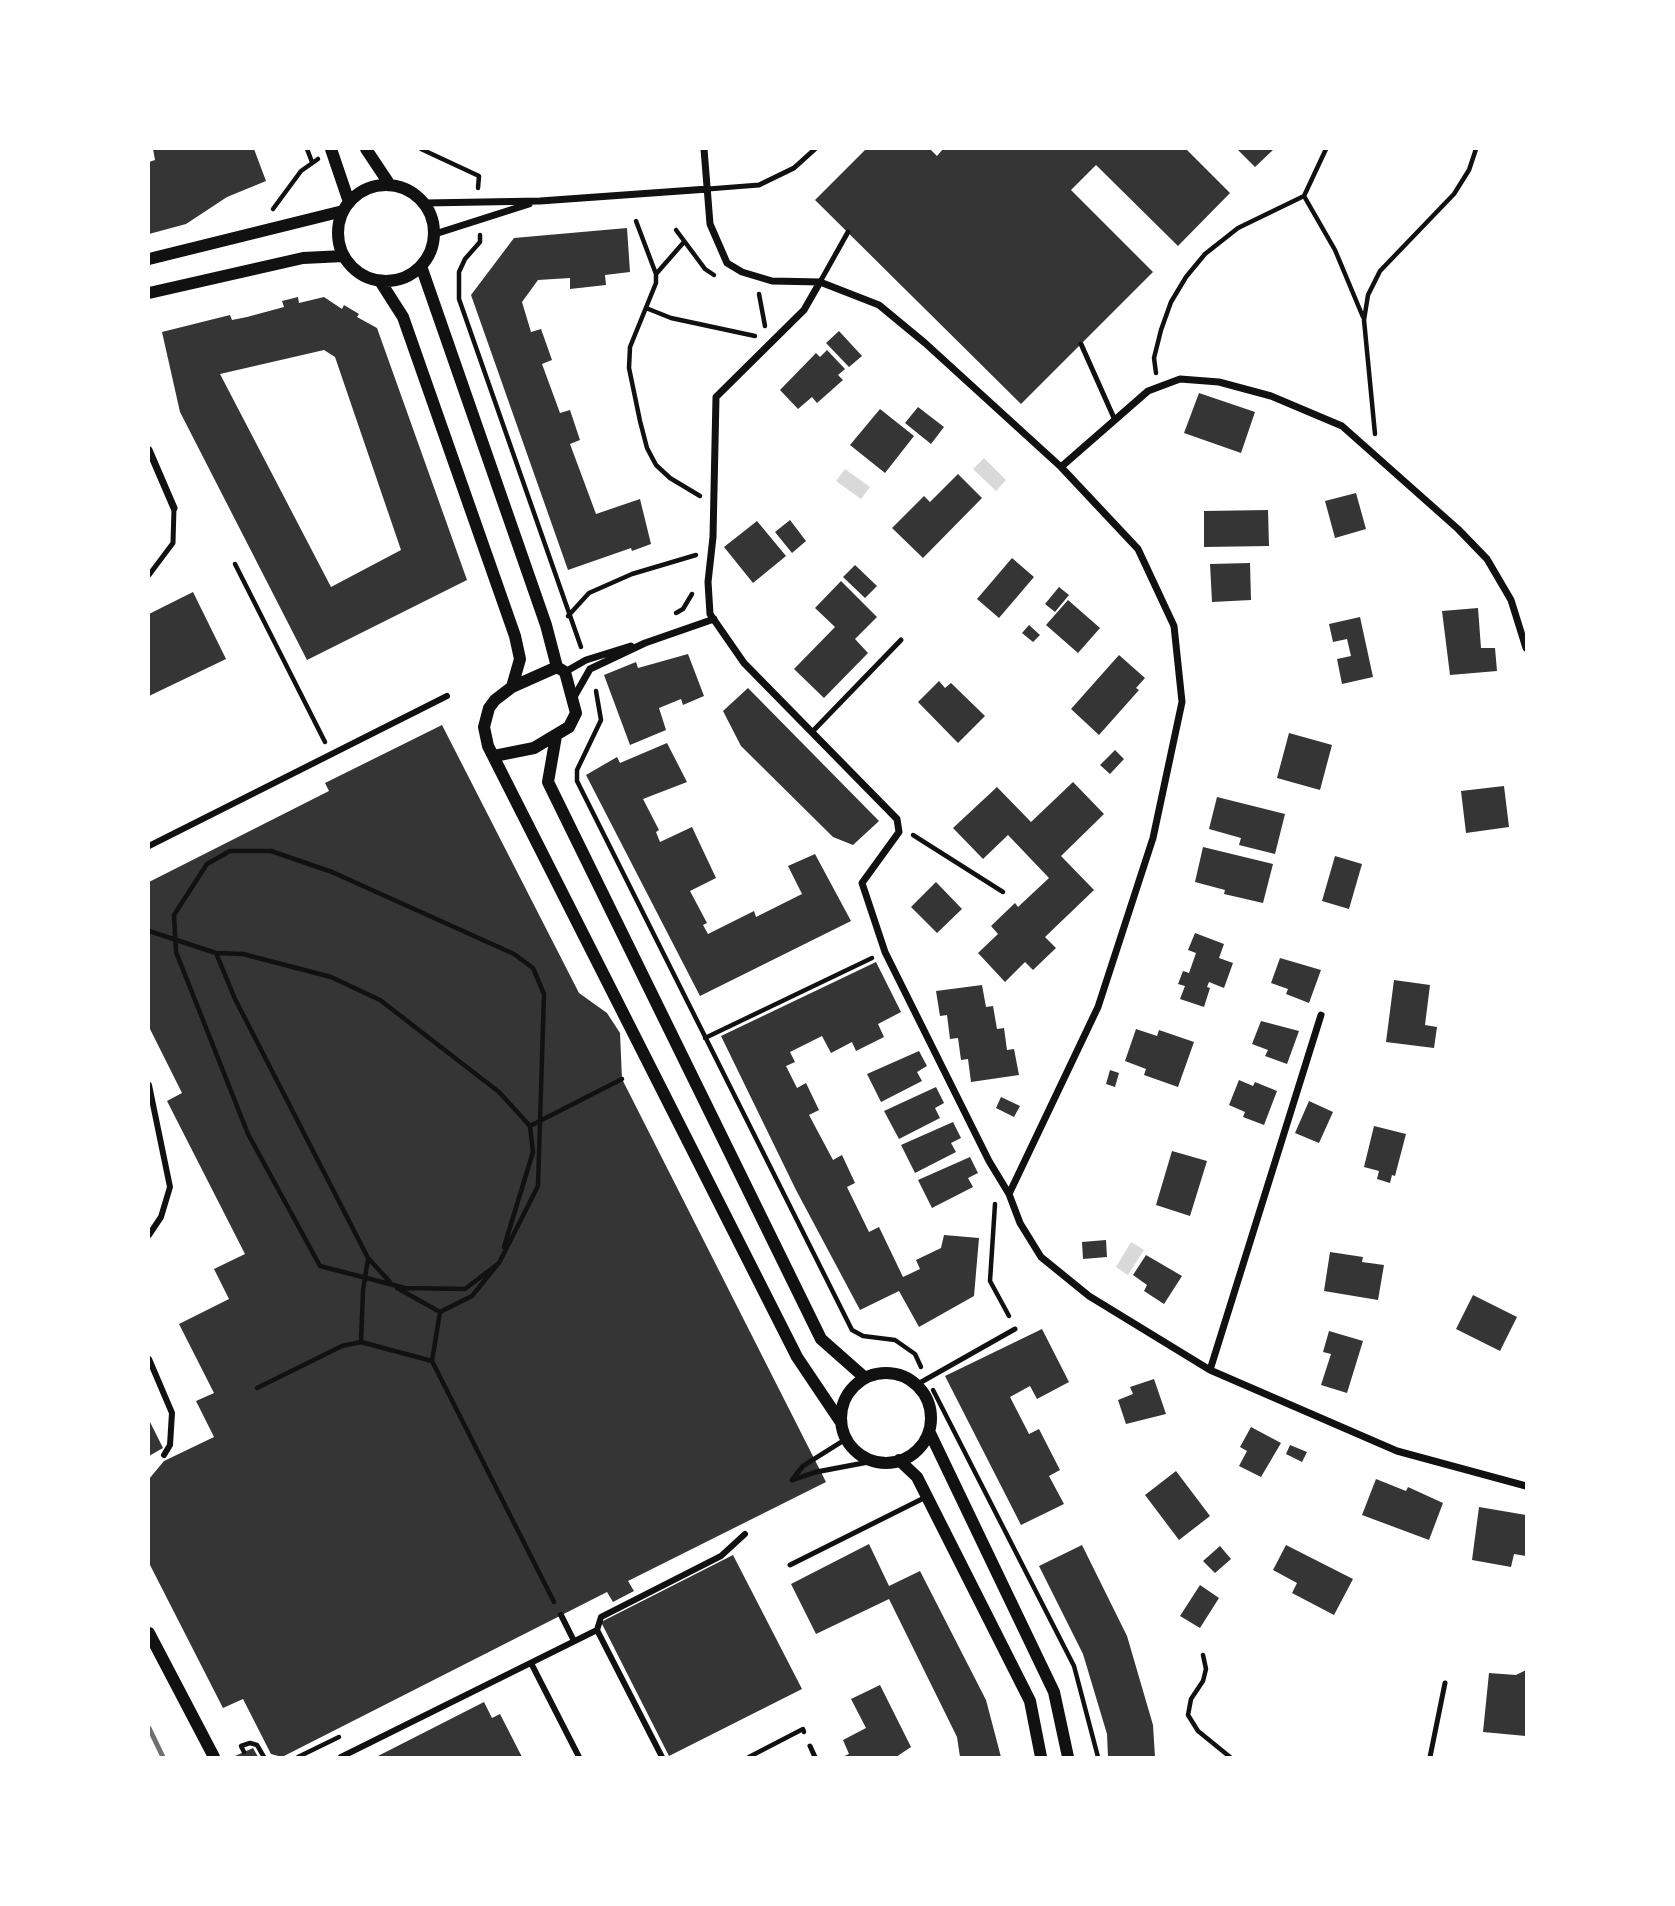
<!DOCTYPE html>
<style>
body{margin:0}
#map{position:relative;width:1675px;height:1906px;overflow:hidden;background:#fff;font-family:"Space Grotesk",sans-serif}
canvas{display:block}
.frame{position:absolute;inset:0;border:150px solid #fff;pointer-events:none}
</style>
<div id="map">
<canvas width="1675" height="1906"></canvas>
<div class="frame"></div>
</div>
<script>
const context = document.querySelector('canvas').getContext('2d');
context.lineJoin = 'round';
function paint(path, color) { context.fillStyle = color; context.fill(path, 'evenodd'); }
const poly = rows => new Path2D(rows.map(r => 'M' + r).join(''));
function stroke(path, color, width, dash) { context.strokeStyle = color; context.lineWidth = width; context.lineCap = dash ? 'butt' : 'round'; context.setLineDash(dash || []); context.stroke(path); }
paint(poly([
 [984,458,1006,480,996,491,973,469],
 [845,469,870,487,861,499,836,481],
 [1131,1242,1144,1250,1128,1275,1116,1267]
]), '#d9d9d9');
paint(poly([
 [153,149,254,149,266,181,227,197,186,224,149,234,149,162,155,160],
 [866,149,930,149,937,156,943,149,1186,149,1230,193,1178,246,1096,165,1071,190,1153,272,1021,404,815,200],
 [1237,149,1274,149,1255,167],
 [627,228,630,272,605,275,606,285,570,289,570,278,538,280,522,302,531,332,541,329,552,360,542,364,560,413,570,410,580,440,570,444,596,514,640,499,651,544,632,551,631,548,568,570,471,295,514,238],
 [298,297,299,303,324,297,342,309,344,305,359,314,357,317,377,328,467,580,307,660,180,412,162,332,230,315,232,320,247,317,284,307,282,301],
 [324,350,335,357,401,550,331,587,220,374],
 [839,331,862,356,849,367,826,343],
 [827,350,845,369,838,375,843,380,817,403,812,397,798,409,780,390,816,353,820,357],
 [1199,393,1255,412,1241,453,1184,433],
 [918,407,944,427,931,444,905,423],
 [880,409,914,436,885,473,850,445],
 [958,474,982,498,923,558,892,528,924,496,930,502],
 [1356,493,1366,529,1335,538,1325,501],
 [1268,510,1269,546,1204,547,1204,511],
 [790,520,806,541,792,553,775,532],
 [757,521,786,556,753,583,724,547],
 [1012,558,1034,577,999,618,977,599],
 [1250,563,1251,600,1212,602,1210,564],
 [855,565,877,586,865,598,843,577],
 [841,581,877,617,855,639,868,653,824,698,794,669,835,627,815,608],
 [1059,587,1069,595,1055,612,1045,604],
 [193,592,226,659,149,696,149,614],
 [1068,600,1100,628,1078,653,1046,625],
 [1478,608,1481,648,1495,648,1497,671,1450,675,1442,611],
 [1360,617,1373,677,1342,684,1337,659,1351,656,1347,639,1333,642,1329,624],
 [1029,625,1040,635,1033,642,1022,633],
 [688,654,704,696,683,705,681,699,659,708,666,730,630,745,604,675,636,662,638,668],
 [1119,655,1145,678,1136,688,1139,690,1099,735,1071,709],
 [939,681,945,688,951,683,985,716,958,743,918,702],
 [748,688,879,821,853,845,833,837,741,746,723,711],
 [442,725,579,993,607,1013,620,1033,622,1079,826,1482,628,1581,634,1591,613,1602,607,1592,282,1757,271,1754,243,1699,223,1708,149,1563,149,1479,164,1461,214,1437,196,1401,214,1393,179,1324,229,1299,214,1269,245,1254,167,1101,182,1093,149,1027,149,882,329,791,325,783],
 [1289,733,1332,745,1320,790,1277,778],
 [667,743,687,782,643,799,659,830,656,832,660,842,692,827,716,878,690,891,707,923,703,925,708,934,754,911,756,917,802,894,788,866,815,854,851,921,700,996,586,775,617,757,620,763],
 [1115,750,1124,759,1110,774,1100,765],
 [1073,782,1104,814,1061,856,1094,890,1045,937,1056,948,1033,970,1025,962,1005,982,978,953,998,934,991,926,1015,903,1018,907,1049,878,1008,835,983,859,953,828,997,787,1031,822],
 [1504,786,1509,827,1466,833,1461,791],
 [1217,797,1285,814,1275,854,1239,845,1241,838,1209,829],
 [1203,847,1273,864,1263,903,1224,894,1225,890,1195,882],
 [1335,856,1362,864,1349,909,1322,901],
 [936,882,962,909,937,933,911,907],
 [1195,933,1224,944,1219,958,1233,963,1224,988,1209,982,1207,987,1210,988,1204,1007,1180,999,1185,986,1178,984,1183,971,1189,973,1196,953,1188,950],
 [1280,958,1321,970,1309,1003,1286,994,1288,989,1271,983],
 [876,962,901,1012,878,1024,884,1037,856,1051,852,1042,831,1053,822,1036,790,1052,795,1062,786,1066,797,1088,806,1083,819,1110,809,1115,833,1160,842,1155,855,1183,847,1187,869,1232,879,1227,903,1277,920,1269,916,1260,941,1248,944,1235,979,1238,974,1296,919,1327,899,1291,860,1310,796,1190,721,1036],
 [1394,980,1430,985,1425,1025,1437,1027,1434,1048,1386,1042],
 [982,985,986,1007,993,1006,997,1029,1004,1028,1007,1050,1014,1049,1019,1075,971,1082,968,1059,961,1060,958,1038,950,1039,947,1015,940,1016,936,991],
 [1261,1021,1299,1031,1287,1064,1265,1056,1268,1050,1252,1044],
 [1136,1029,1157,1036,1159,1030,1194,1042,1178,1087,1144,1075,1146,1069,1125,1061],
 [919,1051,927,1066,917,1072,922,1081,881,1102,867,1074],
 [1110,1070,1119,1073,1115,1087,1106,1084],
 [1239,1080,1253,1086,1255,1082,1277,1091,1264,1125,1243,1117,1245,1112,1229,1105],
 [936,1087,944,1103,935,1108,940,1118,899,1139,884,1111],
 [1001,1097,1020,1106,1014,1117,996,1108],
 [1309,1101,1333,1112,1319,1143,1295,1133],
 [953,1122,961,1138,951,1143,956,1152,915,1173,901,1145],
 [1374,1126,1406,1134,1395,1176,1392,1175,1390,1183,1377,1179,1379,1171,1364,1167],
 [1172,1151,1207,1161,1190,1216,1156,1205],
 [970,1157,978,1173,968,1178,973,1187,932,1208,918,1180],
 [1106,1240,1107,1257,1083,1259,1082,1242],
 [1330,1252,1363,1257,1362,1262,1384,1265,1378,1300,1324,1291],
 [1146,1255,1182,1276,1164,1304,1144,1291,1147,1285,1133,1275],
 [1473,1295,1517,1317,1500,1351,1456,1329],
 [1042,1329,1069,1382,1037,1399,1030,1386,1010,1397,1029,1434,1039,1429,1060,1470,1049,1476,1064,1504,1021,1525,945,1376],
 [1329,1331,1363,1341,1347,1393,1321,1385,1331,1354,1323,1352],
 [1154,1379,1166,1414,1126,1424,1118,1400,1133,1394,1130,1387],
 [149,1420,163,1448,149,1456],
 [1251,1427,1281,1443,1261,1477,1239,1466,1247,1451,1240,1447],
 [1290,1445,1307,1452,1302,1462,1286,1454],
 [1176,1471,1210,1516,1179,1540,1145,1495],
 [1376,1479,1406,1491,1408,1487,1443,1503,1429,1540,1362,1515],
 [1479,1507,1526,1515,1526,1556,1514,1554,1511,1567,1472,1560],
 [869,1544,889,1586,920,1571,986,1700,1001,1757,960,1757,957,1737,889,1599,816,1634,791,1584],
 [1082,1545,1127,1636,1153,1725,1155,1757,1108,1757,1107,1734,1083,1654,1039,1566],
 [1286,1545,1353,1579,1334,1615,1292,1593,1297,1583,1273,1570],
 [1220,1546,1231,1559,1215,1573,1203,1561],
 [733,1555,802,1689,669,1756,601,1622],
 [1200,1585,1219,1598,1200,1628,1180,1616],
 [1526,1670,1526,1736,1483,1732,1489,1673,1516,1675],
 [880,1685,911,1747,896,1757,842,1757,849,1754,843,1740,866,1728,851,1699],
 [484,1702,492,1718,500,1714,522,1757,376,1757],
 [253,1748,258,1757,233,1757,244,1752]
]), '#353535');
stroke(poly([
 [307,149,312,162],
 [421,149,479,176,478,188],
 [1304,196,1335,250,1363,317],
 [273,209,301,171,318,159],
 [636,221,656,274,656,283,630,347,629,368,640,421,647,448,656,465,670,478,700,496],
 [676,230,705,269,714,275],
 [480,235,480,242,465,259,459,272,459,299,581,647],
 [656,274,684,242],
 [759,294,765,326],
 [646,308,671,318,755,336],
 [1156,373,1154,358,1161,330,1171,302,1186,277,1205,254,1238,228,1304,196,1326,149],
 [1375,434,1364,320,1368,295,1380,271,1454,194,1469,170,1476,149],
 [235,564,325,742],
 [676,613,683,609,692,594],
 [568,616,589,593,632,574,696,555],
 [596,691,601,720,577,770,577,781,852,1330,863,1336,895,1340,915,1354,921,1367],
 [913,835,1003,892],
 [230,851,271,851,332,872,514,954,533,968,544,994,538,1186,499,1263,465,1289,405,1288,320,1266,248,1134,176,952,174,915,207,864,230,851],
 [149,931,216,953,243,954,331,977,380,1000,499,1092,530,1126,533,1152,504,1247],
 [216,953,235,999,368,1258,390,1282],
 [705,1038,872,958],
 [530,1126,622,1079],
 [995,1204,990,1281,1009,1316],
 [397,1288,440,1312,432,1361,554,1602],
 [440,1312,472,1296,497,1265],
 [361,1342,363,1290,368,1259],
 [257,1388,342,1346,361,1342,432,1361],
 [933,1390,1074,1666,1098,1757],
 [1203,1655,1206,1669,1203,1681,1191,1699,1188,1715,1198,1731,1230,1757],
 [244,1752,241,1746,250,1743,257,1745,264,1757],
 [298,1757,339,1737],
 [749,1757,803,1729,804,1732]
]), '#111', 4.5);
stroke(poly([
 [708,189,759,185,794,168,815,149],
 [820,282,848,232],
 [1081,344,1114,418],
 [149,575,173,543,174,508],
 [812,732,901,640],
 [916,1385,1015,1329],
 [792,1480,816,1472,874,1461],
 [792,1480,803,1466,846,1439],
 [790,1565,926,1497],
 [810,1746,815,1757],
 [1430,1757,1445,1683]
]), '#111', 5);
stroke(poly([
 [149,846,447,696],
 [149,1085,170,1187,161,1217,149,1235],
 [149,1359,172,1413,170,1445,164,1455],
 [561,1615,574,1641],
 [597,1630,662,1757],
 [531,1663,579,1757],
 [341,1757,597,1630,601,1617,721,1556,745,1534]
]), '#111', 6);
stroke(poly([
 [704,149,710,224,727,263,742,272,772,281,820,282,879,305,925,343,1061,467,1138,549,1174,626,1182,702,1153,838,1098,1007,1009,1194,1020,1223,1041,1257,1089,1296,1210,1370],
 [425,203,540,201,708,189],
 [435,234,529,204],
 [820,282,804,310,716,397,713,537,708,582,710,614,744,663,897,819,899,832,862,883,885,952,989,1161,1009,1194],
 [149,450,174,508],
 [1061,467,1148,391,1180,379,1219,382,1271,396,1342,426,1458,529,1487,559,1511,600,1526,648],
 [565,672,586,660,631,646],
 [574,697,590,669,645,643,714,619],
 [1321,1015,1210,1370,1397,1451,1526,1486]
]), '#111', 7);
stroke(poly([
 [331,149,349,202],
 [366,149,390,185],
 '338 233a48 48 0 1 1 96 0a48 48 0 1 1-96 0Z',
 [149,259,343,211],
 [421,266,546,625,557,667,565,672,576,713,569,727,534,748,494,756],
 [380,281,403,317,515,636,520,659,512,687],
 [149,293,303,258,344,256],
 [557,667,512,687,495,700,489,708,484,727,488,746,797,1357,840,1421],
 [556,736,548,782,821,1339,864,1377],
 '841 1418a45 45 0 1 1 90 0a45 45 0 1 1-90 0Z',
 [929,1431,1054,1692,1068,1757],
 [899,1460,917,1477,1030,1701,1041,1757],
 [149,1633,214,1757]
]), '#111', 12);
stroke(poly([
 [149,1728,163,1757]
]), '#707070', 5);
</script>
